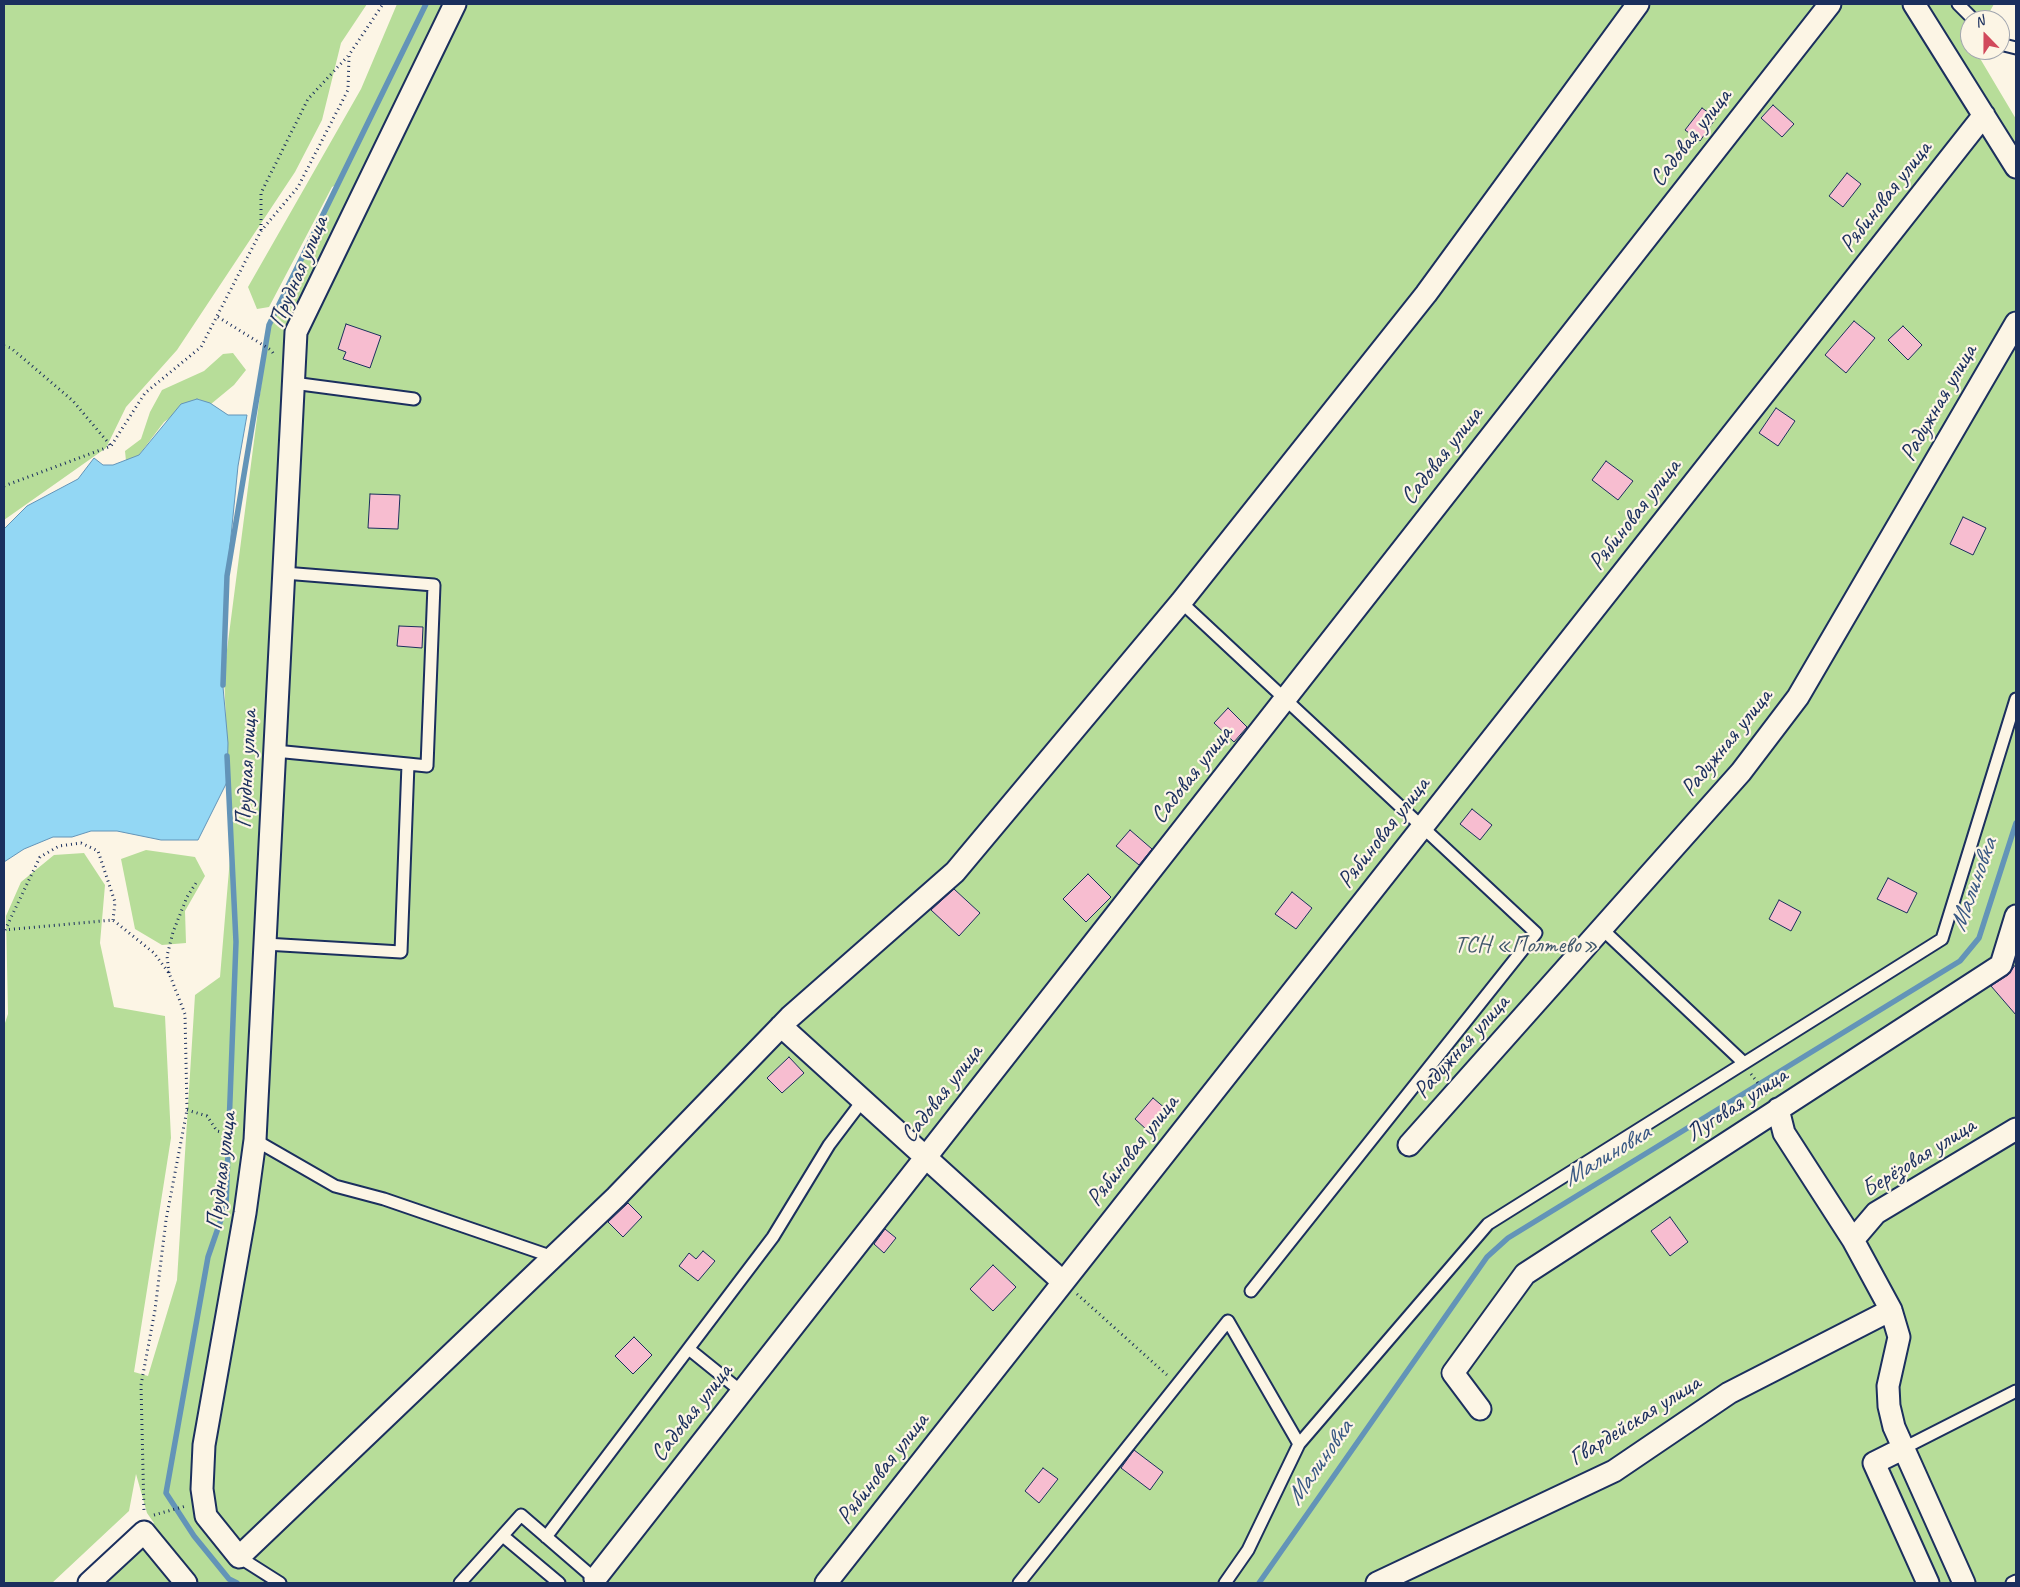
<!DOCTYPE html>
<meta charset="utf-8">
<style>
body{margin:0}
#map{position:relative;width:2020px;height:1587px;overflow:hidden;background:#fcf5e5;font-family:Caveat,sans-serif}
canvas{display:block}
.frame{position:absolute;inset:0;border:5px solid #1b2f5e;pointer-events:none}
.north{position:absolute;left:1960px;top:10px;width:50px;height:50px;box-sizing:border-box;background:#fcf5e5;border:1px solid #a2a6af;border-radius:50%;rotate:338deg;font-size:14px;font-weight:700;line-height:20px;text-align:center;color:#1b2f5e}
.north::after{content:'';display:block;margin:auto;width:18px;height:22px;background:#d1495b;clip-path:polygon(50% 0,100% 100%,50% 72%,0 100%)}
</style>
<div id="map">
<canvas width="2020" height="1587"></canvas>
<div class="frame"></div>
<div class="north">N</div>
</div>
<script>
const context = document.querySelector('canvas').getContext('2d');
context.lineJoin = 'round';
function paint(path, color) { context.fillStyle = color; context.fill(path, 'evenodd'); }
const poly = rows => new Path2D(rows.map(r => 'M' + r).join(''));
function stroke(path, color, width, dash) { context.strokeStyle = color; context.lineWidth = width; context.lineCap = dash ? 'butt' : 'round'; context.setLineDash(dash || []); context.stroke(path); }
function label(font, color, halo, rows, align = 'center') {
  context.font = font + ' Caveat,sans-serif'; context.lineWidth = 4.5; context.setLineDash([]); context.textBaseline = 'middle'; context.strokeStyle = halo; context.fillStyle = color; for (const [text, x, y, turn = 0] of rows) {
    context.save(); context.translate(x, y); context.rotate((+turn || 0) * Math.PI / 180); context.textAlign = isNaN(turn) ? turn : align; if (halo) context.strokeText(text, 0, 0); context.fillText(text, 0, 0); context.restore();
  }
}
paint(poly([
 [4,4,367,4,341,43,322,120,295,172,177,350,126,407,106,448,4,520],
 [397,4,1914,4,2016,167,2016,1583,89,1583,154,1523,147,1513,136,1474,129,1511,52,1583,4,1583,4,1026,8,1014,6,916,21,882,54,855,84,853,105,885,100,943,114,1007,165,1016,171,1138,134,1372,148,1376,177,1280,195,995,220,977,231,846,224,673,269,325,338,184,332,187,269,307,257,309,248,287,361,89],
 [1922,4,1994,4,1985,20,1970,20,1970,50,1975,50,2016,119,2016,155],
 [233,353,246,370,234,385,211,404,197,399,164,422,139,455,126,461,125,451,141,439,150,412,162,390,204,371,223,354],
 [146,850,195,857,205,876,185,911,186,943,162,945,135,929,121,859]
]), '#b7dd99');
const water = poly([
 [197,399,210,403,228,415,247,415,238,466,227,576,223,687,228,743,227,782,198,840,161,840,117,831,91,831,72,837,53,837,24,849,4,862,4,529,27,506,78,479,94,458,103,465,113,465,139,455,181,404,197,399]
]);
paint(water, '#93d7f4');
stroke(water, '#6394b8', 1);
stroke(poly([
 [223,685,227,576,269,325,426,4],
 [227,756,236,942,226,1205,208,1257,166,1493,194,1536,229,1579,237,1583],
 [1259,1583,1487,1257,1508,1238,1960,961,1979,938,2016,823]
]), '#6394b8', 5.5);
const building = poly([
 [1773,105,1794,124,1782,137,1761,118,1773,105],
 [1702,108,1716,118,1700,141,1685,130,1702,108],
 [1847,173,1861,184,1843,207,1829,196,1847,173],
 [1854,321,1875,338,1846,373,1825,355,1854,321],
 [346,324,381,336,370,368,343,359,346,352,338,349,346,324],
 [1903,326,1922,345,1908,360,1888,340,1903,326],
 [1776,408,1795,421,1778,446,1759,433,1776,408],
 [1606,461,1633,481,1618,500,1592,480,1606,461],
 [370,494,400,495,398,529,368,528,370,494],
 [1963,517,1986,528,1973,555,1950,544,1963,517],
 [399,626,423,627,422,648,397,646,399,626],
 [1228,708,1247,727,1234,742,1214,723,1228,708],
 [1472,809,1492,825,1480,840,1460,824,1472,809],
 [1130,830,1152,849,1139,865,1116,846,1130,830],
 [1088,874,1111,897,1086,922,1063,899,1088,874],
 [1888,878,1917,893,1907,913,1877,899,1888,878],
 [954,889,980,913,959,936,931,910,954,889],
 [1292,892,1312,908,1296,929,1275,914,1292,892],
 [1779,900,1801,912,1791,931,1769,919,1779,900],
 [2016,964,2016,1015,1991,986,2008,975,2016,964],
 [789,1057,804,1073,782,1093,767,1078,789,1057],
 [1153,1098,1166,1109,1147,1130,1135,1119,1153,1098],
 [628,1203,642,1217,623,1237,608,1222,628,1203],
 [1670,1217,1688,1242,1670,1256,1651,1231,1670,1217],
 [885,1229,896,1238,884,1253,874,1244,885,1229],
 [703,1251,715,1261,698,1281,679,1266,689,1253,696,1259,703,1251],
 [993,1265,1016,1287,993,1311,970,1289,993,1265],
 [634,1337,652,1355,633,1374,615,1356,634,1337],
 [1134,1450,1163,1472,1150,1490,1121,1468,1134,1450],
 [1043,1468,1058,1479,1039,1503,1025,1491,1043,1468]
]);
paint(building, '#f7bdd0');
stroke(building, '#1b2f5e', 1);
const lane = poly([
 [1958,4,1974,20],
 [2000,44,2016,48],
 [293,383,414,399],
 [1181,602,1536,933,1251,1291],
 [275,751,408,764],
 [1602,929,1744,1063],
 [265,944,401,952,408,764,427,766,434,585,284,573],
 [255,1140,335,1186,384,1199,553,1257],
 [690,1350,742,1392],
 [1902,1449,2016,1391],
 [503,1536,559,1583],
 [546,1537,773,1237,829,1145,863,1100],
 [239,1557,280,1583],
 [460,1583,521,1515,595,1579],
 [1019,1583,1228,1321,1299,1444],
 [1225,1583,1248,1550,1299,1444,1488,1224,1942,939,2016,699],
 [2012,1583,2016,1581]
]);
const street = poly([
 [455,4,296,332,255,1140,245,1213,204,1445,202,1489,206,1516,239,1557,616,1197,790,1017,955,872,1181,602,1426,294,1638,4],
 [1914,4,2016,167],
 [781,1026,1063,1282],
 [1778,1109,1784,1133,1853,1240],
 [1409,1145,1741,772,1798,697,2016,323],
 [1480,1409,1453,1373,1525,1274,2001,965,2016,916],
 [1902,1449,1874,1463,1928,1583],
 [595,1579,1830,4],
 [89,1583,144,1532,186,1583],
 [826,1583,1984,115],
 [1377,1583,1614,1471,1729,1393,1891,1310],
 [1964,1583,1894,1427,1889,1406,1888,1386,1899,1337,1891,1310,1853,1240,1876,1213,2016,1129]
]);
stroke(lane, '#1b2f5e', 15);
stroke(street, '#1b2f5e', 25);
stroke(poly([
 [261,230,261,193,308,99,348,56],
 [218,317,271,350,275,356],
 [4,346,11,348,73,401,111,446],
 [4,486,111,446,145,393,201,347,261,231,298,187,348,90,349,55,383,4],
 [4,930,113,920,154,953,169,973,185,1014,187,1110,166,1220,155,1310,141,1385,144,1513],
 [5,930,40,857,59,846,81,843,98,851,115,902,113,920],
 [169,973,167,956,173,932,187,897,198,880],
 [1751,1074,1767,1095],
 [187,1110,207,1116,217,1131,237,1136],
 [1077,1294,1167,1375],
 [154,1515,186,1506]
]), '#1b2f5e', 3, [1, 4]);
stroke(lane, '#fcf5e5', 11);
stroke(street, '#fcf5e5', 21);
label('24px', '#1b2f5e', '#fcf5e5', [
 ["Садовая улица",1691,138,-52],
 ["Рябиновая улица",1886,197,-52],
 ["Прудная улица",299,272,-67],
 ["Радужная улица",1939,403,-60],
 ["Садовая улица",1442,456,-52],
 ["Рябиновая улица",1635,515,-52],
 ["Радужная улица",1727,743,-51],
 ["Прудная улица",247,769,-87],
 ["Садовая улица",1192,775,-52],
 ["Рябиновая улица",1384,833,-52],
 ["Радужная улица",1462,1047,-48],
 ["Садовая улица",942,1094,-52],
 ["Луговая улица",1737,1105,-33],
 ["Рябиновая улица",1133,1151,-52],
 ["Берёзовая улица",1919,1158,-32],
 ["Прудная улица",222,1171,-83],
 ["Садовая улица",692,1413,-52],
 ["Гвардейская улица",1635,1421,-32],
 ["Рябиновая улица",883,1469,-52]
]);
label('24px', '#425a6d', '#fcf5e5', [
 ["ТСН «Полтево»",1526,946]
]);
label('italic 25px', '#395984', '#fcf5e5', [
 ["Малиновка",1974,885,-70],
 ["Малиновка",1607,1156,-31],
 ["Малиновка",1320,1463,-55]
]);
</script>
